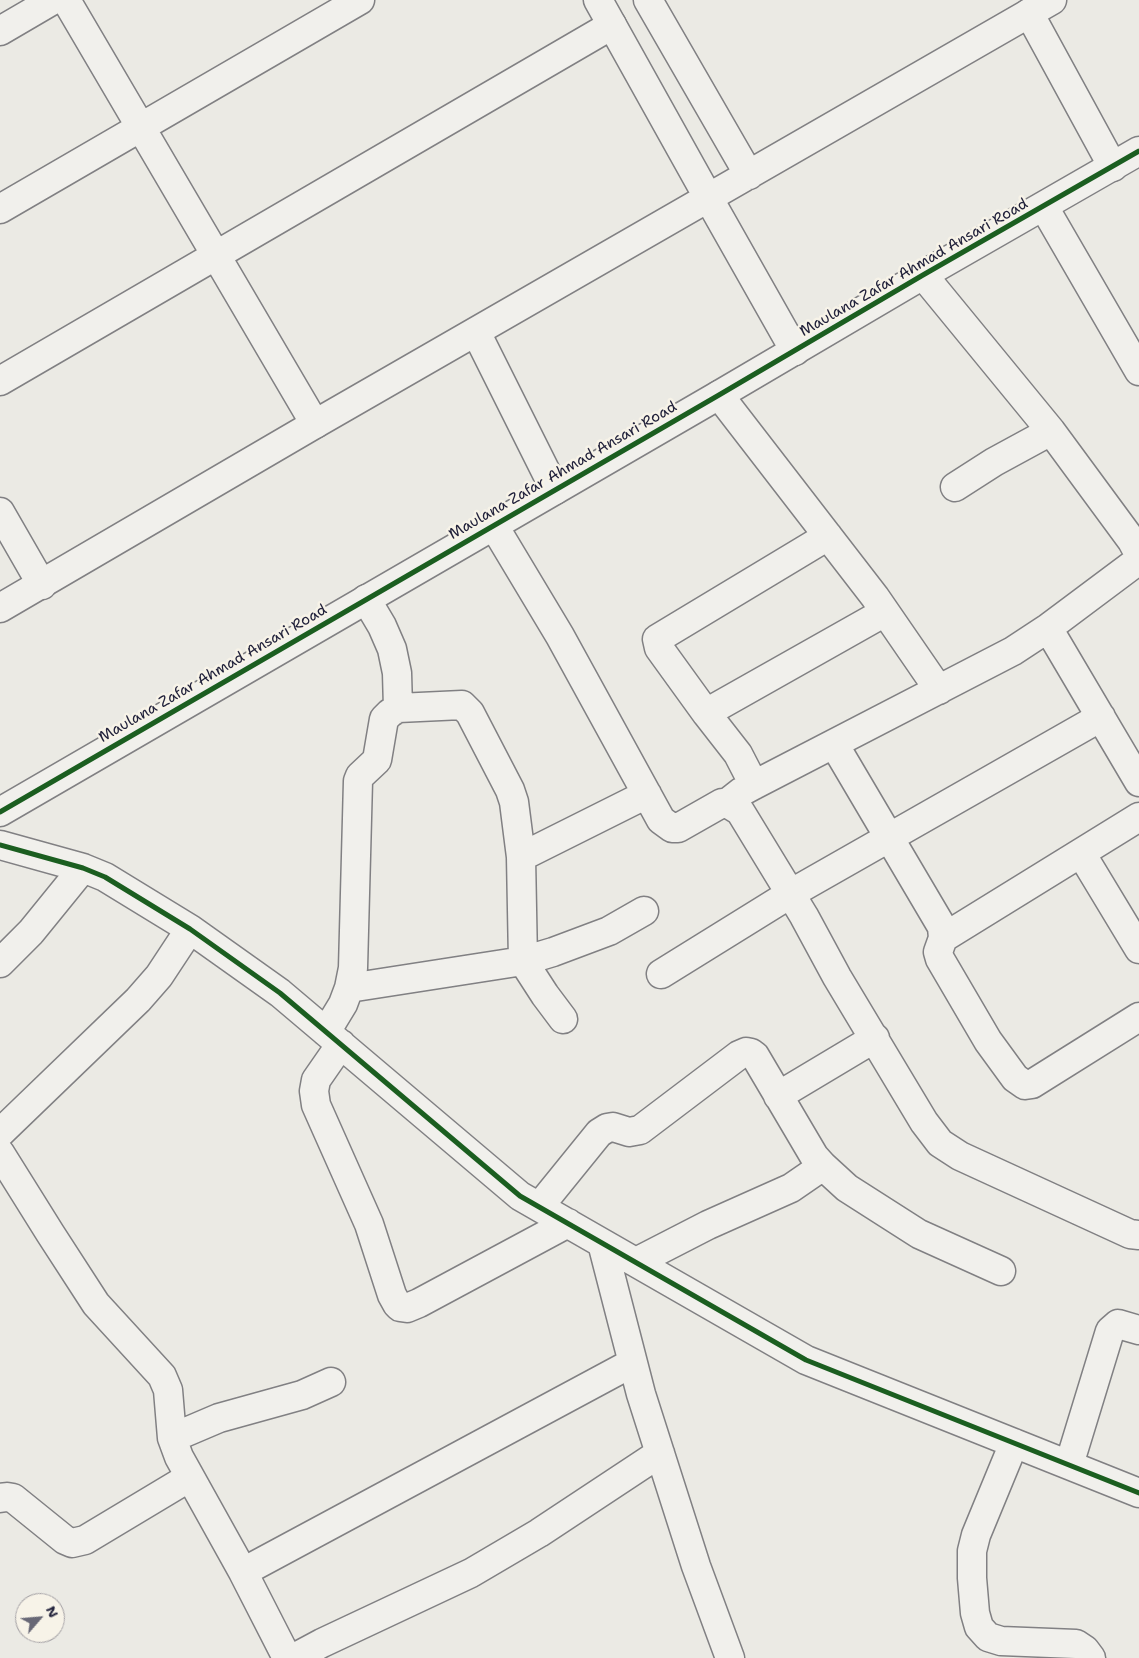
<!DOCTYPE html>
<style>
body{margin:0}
#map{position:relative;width:1139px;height:1658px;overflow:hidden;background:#ebeae4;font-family:"Shantell Sans",sans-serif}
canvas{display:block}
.north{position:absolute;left:15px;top:1593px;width:50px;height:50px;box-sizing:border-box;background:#f7f3e8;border:1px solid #a29fa3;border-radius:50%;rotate:63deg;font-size:14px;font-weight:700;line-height:20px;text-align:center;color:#22223b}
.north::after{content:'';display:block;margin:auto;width:18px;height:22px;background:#686876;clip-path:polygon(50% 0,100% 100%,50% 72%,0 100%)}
</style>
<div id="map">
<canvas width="1139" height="1658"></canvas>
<div class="north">N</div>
</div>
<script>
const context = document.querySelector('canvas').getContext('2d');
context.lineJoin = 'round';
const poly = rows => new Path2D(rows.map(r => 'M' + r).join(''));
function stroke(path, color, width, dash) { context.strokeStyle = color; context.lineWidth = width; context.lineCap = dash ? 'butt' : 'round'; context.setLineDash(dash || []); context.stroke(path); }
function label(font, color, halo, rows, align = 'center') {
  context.font = font + ' "Shantell Sans",sans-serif'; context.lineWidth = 5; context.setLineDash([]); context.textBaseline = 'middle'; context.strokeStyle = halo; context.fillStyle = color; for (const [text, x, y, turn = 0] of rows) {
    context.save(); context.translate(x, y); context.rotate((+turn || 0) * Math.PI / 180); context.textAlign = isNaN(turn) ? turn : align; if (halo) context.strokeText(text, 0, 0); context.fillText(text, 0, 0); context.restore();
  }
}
const minor = poly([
 [66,0,315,424],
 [1029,13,1113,167],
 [0,31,53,0],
 [709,199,795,351],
 [1044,207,1139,371],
 [0,209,360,0],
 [923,275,1051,431,1132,541,1139,554],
 [476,332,555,490],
 [0,381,612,25],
 [719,395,875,597,939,690],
 [955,487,994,462,1051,431],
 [0,512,42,585],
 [494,526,560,636,661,820,672,828,678,828,722,803,727,803,740,811,804,916,837,977,924,1122,940,1143,960,1156,1130,1234,1139,1235],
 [366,599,382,626,392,649,397,673,398,708],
 [1048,628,1139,782],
 [706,713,885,612],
 [834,744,942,927,943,938,938,952,940,959,988,1041,1015,1078,1025,1085,1032,1084,1139,1017],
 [754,785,738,754,706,713,659,648,657,639,828,536],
 [727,803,741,792,754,785,1013,651,1048,628,1139,560],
 [0,845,83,868,105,877,190,929,280,993,520,1196,806,1360,1139,1493],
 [1081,853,1139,949],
 [521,857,647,794],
 [943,938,1139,817],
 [0,963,31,932,83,868],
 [661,974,790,894,1101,717],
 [349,988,523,961,553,952,609,931,644,911],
 [326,1032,343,1004,349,988,353,968,358,781,360,776,377,760,384,719,390,713,398,708,462,705,470,713,510,790,514,802,521,857,523,961,545,995,563,1019],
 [341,1044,316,1080,314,1091,316,1105,369,1224,392,1295,397,1304,400,1307,407,1308,419,1303,568,1223],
 [778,1096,875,1038],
 [0,1133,138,1000,159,976,190,929],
 [0,1153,50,1233,96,1304,162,1376,168,1390,172,1438,179,1457,243,1572,287,1658],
 [539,1207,599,1133,607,1128,613,1127,629,1132,640,1130,739,1055,746,1052,751,1053,755,1056,814,1156,823,1166,847,1188,919,1234,1001,1271],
 [602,1243,641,1394,696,1566,730,1658],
 [636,1262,708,1225,791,1188,823,1166],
 [172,1438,219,1418,302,1395,331,1382],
 [1014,1443,976,1535,972,1551,972,1578,975,1613,979,1627,988,1637,1001,1641,1076,1644,1085,1650,1091,1658],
 [1069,1465,1110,1331,1118,1324,1139,1330],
 [0,1498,7,1497,13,1498,65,1540,72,1543,85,1540,190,1477],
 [243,1572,632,1363],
 [294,1658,322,1643,471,1573,539,1533,660,1453]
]);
const tertiary = poly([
 [598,0,709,199],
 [648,0,749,175],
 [0,608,315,424,1052,0],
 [0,812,719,395,923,275,1139,151]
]);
stroke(minor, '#818083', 31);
stroke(tertiary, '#818083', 31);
stroke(minor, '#f1f0ec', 28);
stroke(tertiary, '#f1f0ec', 28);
stroke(poly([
 [0,812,719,395,923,275,1139,151],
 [0,845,83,868,105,877,190,929,280,993,520,1196,806,1360,1139,1493]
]), '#1b5e20', 5);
label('15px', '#22223b', '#f7f3e8', [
 ["Maulana Zafar Ahmad Ansari Road",914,268,-30],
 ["Maulana Zafar Ahmad Ansari Road",563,471,-30],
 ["Maulana Zafar Ahmad Ansari Road",213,674,-30]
]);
</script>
